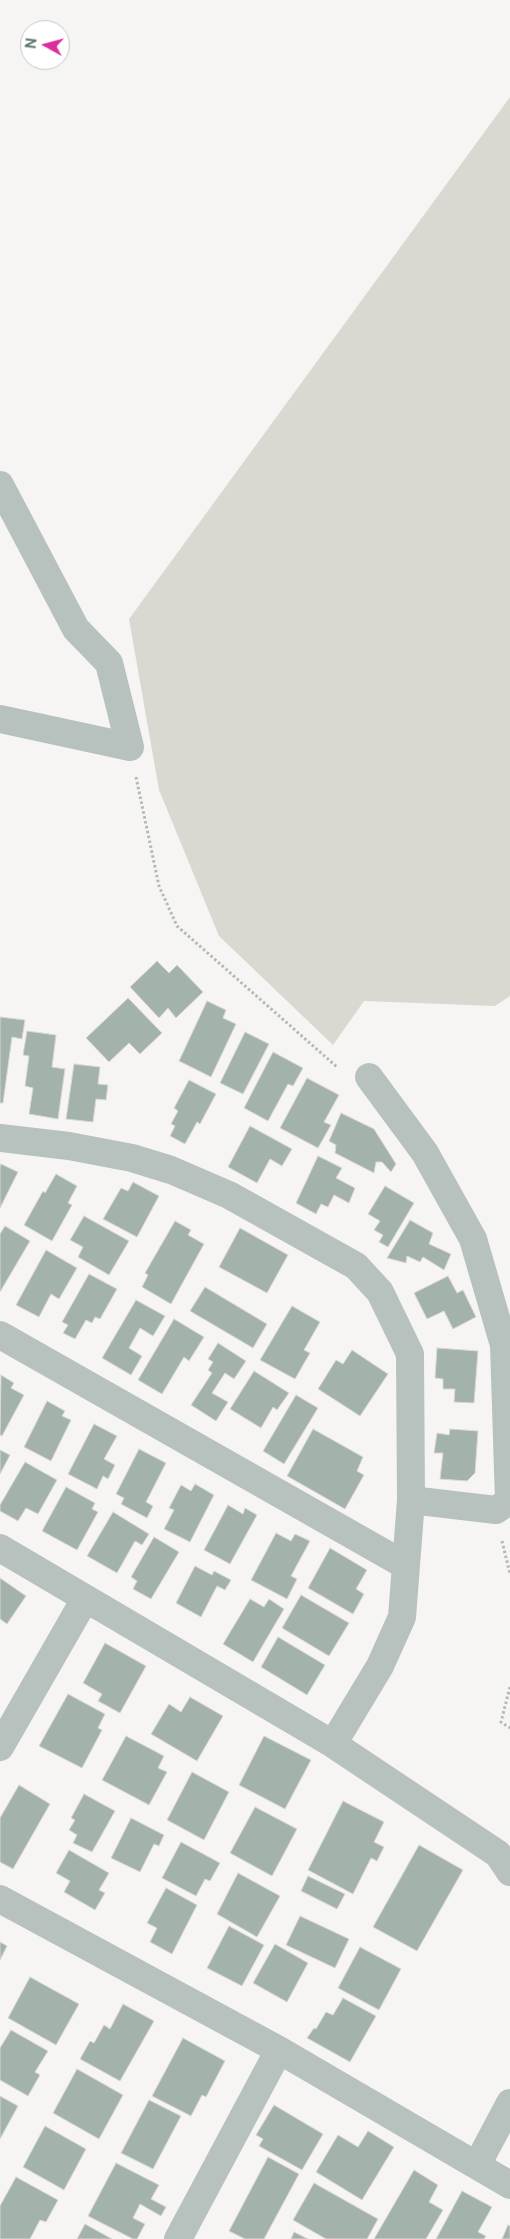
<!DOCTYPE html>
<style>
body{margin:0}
#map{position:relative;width:510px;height:2239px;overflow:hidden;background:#f7f5f4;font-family:"Public Sans",sans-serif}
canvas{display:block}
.north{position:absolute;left:20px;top:20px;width:50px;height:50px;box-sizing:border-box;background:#fff;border:1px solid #bfc9c5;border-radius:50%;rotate:277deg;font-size:14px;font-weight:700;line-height:20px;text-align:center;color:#5e786e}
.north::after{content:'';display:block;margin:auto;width:18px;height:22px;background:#dd2e9d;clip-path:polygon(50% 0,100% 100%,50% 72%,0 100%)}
</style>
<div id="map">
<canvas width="510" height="2239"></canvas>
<div class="north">N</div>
</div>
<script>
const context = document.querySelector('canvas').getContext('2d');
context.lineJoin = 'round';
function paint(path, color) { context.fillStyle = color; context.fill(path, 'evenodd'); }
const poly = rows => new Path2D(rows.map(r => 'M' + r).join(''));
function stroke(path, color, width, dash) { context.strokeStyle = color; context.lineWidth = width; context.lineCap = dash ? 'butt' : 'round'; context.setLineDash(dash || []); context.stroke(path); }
paint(poly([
 [510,97,510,996,495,1006,364,1001,333,1045,219,936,159,790,129,619]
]), '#dad8d1');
const building = poly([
 [157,961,169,973,177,965,203,992,176,1018,168,1008,159,1018,130,987,157,961],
 [128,998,162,1033,140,1054,129,1043,109,1062,86,1038,128,998],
 [207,1001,226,1010,223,1018,236,1024,211,1077,179,1061,207,1001],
 [0,1017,25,1020,22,1039,12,1037,3,1103,0,1103,0,1017],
 [27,1031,56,1035,52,1067,65,1069,58,1119,29,1114,33,1088,25,1086,29,1056,23,1055,27,1031],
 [245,1032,269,1044,243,1094,220,1083,245,1032],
 [273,1052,303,1068,293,1086,288,1084,268,1121,244,1108,273,1052],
 [74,1064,100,1067,98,1084,108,1085,106,1100,96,1099,93,1122,66,1119,74,1064],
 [307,1078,339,1095,324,1122,331,1125,318,1148,280,1128,307,1078],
 [189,1080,216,1094,200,1124,197,1122,185,1144,170,1136,175,1126,171,1124,178,1111,174,1108,189,1080],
 [341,1113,374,1129,396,1164,391,1172,382,1162,376,1162,374,1173,335,1153,336,1145,329,1141,341,1113],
 [250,1126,292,1149,282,1166,270,1159,257,1183,228,1167,250,1126],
 [318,1156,342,1168,336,1178,355,1188,349,1203,334,1195,328,1207,321,1204,316,1214,296,1203,318,1156],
 [1,1164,18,1172,0,1208,0,1167,1,1164],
 [56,1174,77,1186,68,1203,72,1205,52,1241,24,1225,43,1191,45,1193,56,1174],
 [133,1182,159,1196,137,1237,103,1219,121,1188,128,1191,133,1182],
 [385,1186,414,1203,388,1247,379,1242,383,1235,374,1230,380,1221,368,1214,385,1186],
 [84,1216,129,1241,109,1275,78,1257,83,1247,70,1240,84,1216],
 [410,1220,433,1233,429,1244,451,1254,444,1270,423,1257,420,1262,407,1256,406,1263,387,1258,410,1220],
 [175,1221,191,1230,188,1235,204,1244,171,1304,142,1287,148,1275,145,1273,175,1221],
 [5,1226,30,1241,0,1292,0,1234,5,1226],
 [240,1228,288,1255,267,1293,219,1267,240,1228],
 [46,1250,77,1268,59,1299,51,1294,39,1317,16,1305,46,1250],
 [89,1274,117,1289,100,1319,95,1317,92,1323,86,1320,75,1339,63,1333,68,1325,62,1322,89,1274],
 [448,1276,457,1293,463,1290,476,1317,453,1329,444,1311,427,1319,414,1293,448,1276],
 [205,1287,267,1324,253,1348,190,1311,205,1287],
 [136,1300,165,1316,153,1336,140,1328,129,1348,142,1356,131,1375,102,1358,136,1300],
 [292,1306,320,1322,304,1350,310,1353,295,1379,260,1360,292,1306],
 [174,1319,204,1337,189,1361,184,1357,162,1394,138,1380,174,1319],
 [218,1343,246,1361,234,1379,225,1373,212,1393,228,1402,216,1421,191,1405,212,1373,208,1370,213,1362,208,1359,218,1343],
 [437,1348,478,1351,474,1403,454,1402,455,1389,443,1389,443,1379,435,1378,437,1348],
 [352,1350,388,1374,360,1416,318,1389,336,1360,343,1364,352,1350],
 [254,1371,289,1393,277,1410,273,1407,261,1428,230,1409,254,1371],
 [1,1375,14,1383,11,1388,24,1395,2,1436,0,1435,1,1375],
 [296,1395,318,1408,284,1464,263,1451,296,1395],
 [47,1401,65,1411,62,1416,71,1420,51,1461,24,1447,47,1401],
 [94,1424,117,1436,104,1459,115,1465,108,1479,103,1476,97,1489,68,1474,94,1424],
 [313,1429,363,1457,357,1471,364,1475,345,1509,287,1476,313,1429],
 [450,1429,478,1431,475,1473,467,1481,440,1479,443,1453,434,1453,437,1433,449,1435,450,1429],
 [139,1449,166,1463,146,1502,153,1506,147,1518,121,1504,124,1498,116,1494,139,1449],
 [0,1450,10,1455,0,1474,0,1450],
 [25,1462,57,1480,38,1514,26,1508,18,1521,0,1511,0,1505,25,1462],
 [195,1484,214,1495,190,1542,164,1529,174,1510,169,1508,181,1485,191,1491,195,1484],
 [66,1487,95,1503,92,1509,98,1512,77,1550,42,1531,66,1487],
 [228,1505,243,1514,245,1508,257,1515,230,1564,204,1550,228,1505],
 [113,1512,149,1534,142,1545,135,1541,117,1573,87,1556,113,1512],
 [276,1533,291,1541,295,1534,310,1541,291,1576,297,1579,287,1599,251,1580,276,1533],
 [154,1537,179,1552,151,1599,133,1589,137,1581,131,1577,154,1537],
 [330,1548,367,1570,356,1589,364,1594,353,1614,308,1588,330,1548],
 [195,1566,212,1575,214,1571,231,1580,225,1590,217,1586,201,1617,176,1603,195,1566],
 [0,1578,26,1596,7,1624,0,1619,0,1578],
 [301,1595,349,1623,329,1656,282,1628,301,1595],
 [250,1599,264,1607,269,1599,284,1609,253,1662,223,1644,250,1599],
 [278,1637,325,1665,307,1695,261,1667,278,1637],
 [105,1643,146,1666,120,1713,98,1701,102,1694,83,1683,105,1643],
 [68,1694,105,1714,98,1728,102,1730,82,1768,39,1746,68,1694],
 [190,1697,223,1716,197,1761,151,1734,169,1704,181,1712,190,1697],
 [126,1736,164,1756,158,1768,167,1772,149,1805,102,1780,126,1736],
 [264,1736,311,1760,285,1809,239,1785,264,1736],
 [192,1772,229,1792,204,1840,167,1820,192,1772],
 [19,1785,50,1804,13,1869,0,1862,0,1818,19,1785],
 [84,1794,115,1811,92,1852,73,1843,77,1835,69,1830,75,1820,71,1818,84,1794],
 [343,1801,384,1822,374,1842,384,1847,377,1861,371,1858,353,1894,308,1870,343,1801],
 [255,1807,297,1829,272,1876,230,1853,255,1807],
 [131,1818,164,1835,159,1846,154,1844,140,1872,111,1858,131,1818],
 [181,1842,220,1863,210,1881,205,1879,196,1896,162,1878,181,1842],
 [419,1845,463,1870,417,1951,373,1927,419,1845],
 [69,1850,109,1873,99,1890,105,1893,95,1910,64,1892,70,1881,56,1873,69,1850],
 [238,1873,280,1896,257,1937,217,1914,238,1873],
 [308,1876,345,1894,337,1909,301,1891,308,1876],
 [166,1888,197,1905,172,1954,150,1942,157,1928,147,1923,166,1888],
 [300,1916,349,1939,335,1968,286,1945,300,1916],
 [229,1926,264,1945,242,1986,207,1968,229,1926],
 [0,1942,7,1946,0,1960,0,1942],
 [275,1944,308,1963,287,2002,253,1983,275,1944],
 [360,1947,401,1969,379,2010,338,1988,360,1947],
 [30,1977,79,2004,56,2045,8,2018,30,1977],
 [343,1998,376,2016,350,2062,307,2038,314,2028,316,2029,326,2012,333,2015,343,1998],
 [123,2004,154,2021,120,2081,80,2059,90,2041,94,2043,104,2025,110,2029,123,2004],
 [11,2030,48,2051,35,2072,40,2075,28,2096,0,2080,0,2048,11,2030],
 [183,2038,225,2061,206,2097,202,2095,191,2116,152,2096,183,2038],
 [77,2069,123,2095,99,2139,53,2113,77,2069],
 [0,2096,18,2106,0,2139,0,2096],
 [149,2100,181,2116,153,2169,121,2153,149,2100],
 [274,2105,323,2134,302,2170,259,2146,263,2139,256,2135,274,2105],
 [45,2126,86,2149,64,2190,23,2167,45,2126],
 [368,2131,394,2147,362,2200,316,2172,338,2135,358,2147,368,2131],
 [268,2157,299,2174,264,2239,245,2239,229,2231,268,2157],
 [116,2163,159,2185,151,2199,166,2207,161,2216,140,2204,133,2218,145,2224,137,2239,133,2239,88,2216,116,2163],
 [414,2170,438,2185,429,2202,443,2210,426,2239,374,2239,414,2170],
 [16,2177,58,2200,46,2222,40,2220,30,2239,0,2239,0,2206,16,2177],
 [314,2183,378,2219,367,2239,326,2239,293,2220,314,2183],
 [462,2191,492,2207,478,2232,486,2236,484,2239,436,2239,462,2191],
 [85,2224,112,2239,77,2239,85,2224],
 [508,2225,510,2226,510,2239,502,2239,508,2225],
 [294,2232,308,2239,291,2239,294,2232]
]);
paint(building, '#a3b2ab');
stroke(building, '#d9d7d7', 1);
stroke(poly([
 [136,777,159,886,177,926,337,1067],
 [502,1541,510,1574],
 [510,1687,501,1722,510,1728]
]), '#b2bab7', 3, [2.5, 2.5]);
stroke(poly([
 [0,485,76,629,109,663,130,747,0,719],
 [369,1077,425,1153,473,1239,504,1345,509,1501,496,1510,411,1500],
 [0,1138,69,1146,132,1158,171,1170,229,1195,356,1266,380,1292,410,1354,411,1500,402,1617,380,1666,333,1744],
 [0,1335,405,1565],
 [0,1548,333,1744,498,1854,510,1872],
 [0,1747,85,1599],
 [0,1899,279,2050,510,2185],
 [477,2165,510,2103],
 [178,2239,279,2050]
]), '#b7c1bd', 28);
</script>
